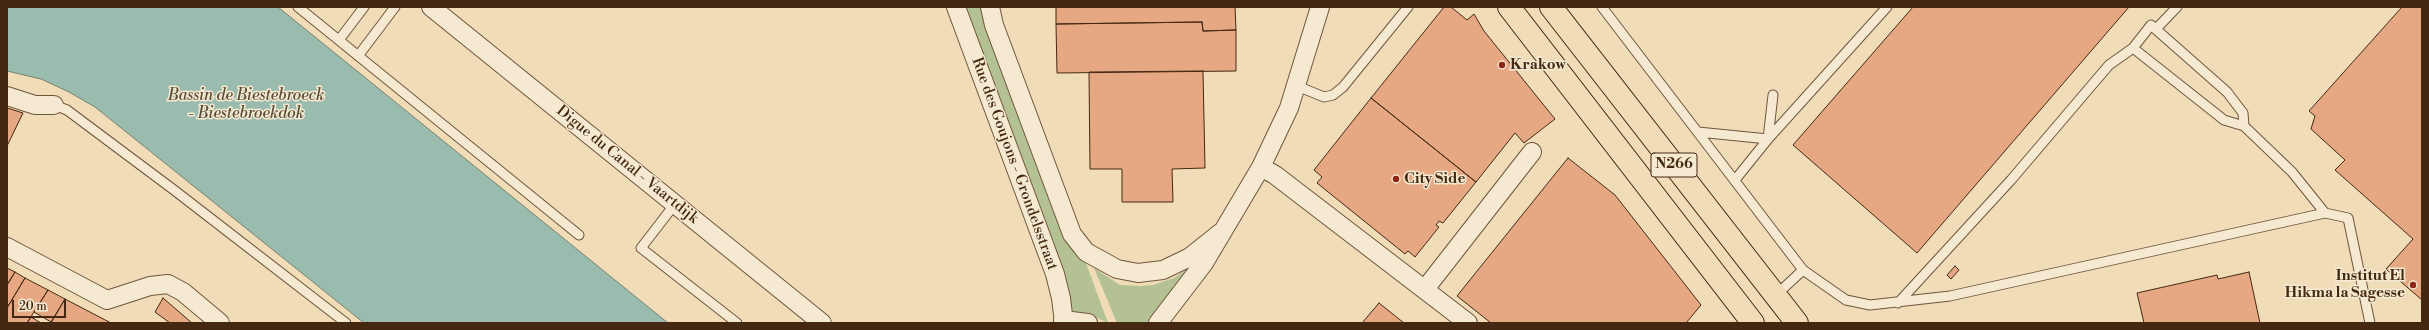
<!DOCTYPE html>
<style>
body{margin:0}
#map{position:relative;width:2429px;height:330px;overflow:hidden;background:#f0ddb8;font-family:"Libre Bodoni",serif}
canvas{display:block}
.frame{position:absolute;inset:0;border:8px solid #452812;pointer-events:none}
.scale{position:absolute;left:12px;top:300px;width:54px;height:18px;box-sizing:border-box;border:2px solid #452812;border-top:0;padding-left:5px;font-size:12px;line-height:14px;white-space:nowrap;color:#452812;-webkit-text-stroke:3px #f5e9d1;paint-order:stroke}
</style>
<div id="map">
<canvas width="2429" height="330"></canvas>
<div class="frame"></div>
<div class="scale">20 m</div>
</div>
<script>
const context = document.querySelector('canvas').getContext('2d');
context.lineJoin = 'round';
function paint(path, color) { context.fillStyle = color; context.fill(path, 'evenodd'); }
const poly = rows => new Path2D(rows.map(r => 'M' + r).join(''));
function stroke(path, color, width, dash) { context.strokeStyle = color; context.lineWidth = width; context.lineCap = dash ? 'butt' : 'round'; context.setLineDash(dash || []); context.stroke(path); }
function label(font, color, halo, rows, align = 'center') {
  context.font = font + ' "Libre Bodoni",serif'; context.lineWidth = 3; context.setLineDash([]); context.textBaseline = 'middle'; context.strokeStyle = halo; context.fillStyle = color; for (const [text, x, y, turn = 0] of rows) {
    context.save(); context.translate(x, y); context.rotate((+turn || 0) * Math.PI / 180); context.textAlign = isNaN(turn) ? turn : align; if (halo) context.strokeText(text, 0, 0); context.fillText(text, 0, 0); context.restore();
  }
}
paint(poly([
 [961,7,982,7,1069,245,1078,259,1086,263,1108,323,1084,312,1073,314,1064,277],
 [1192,265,1147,323,1117,323,1094,268,1120,285,1141,286,1153,285,1174,278]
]), '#b4c293');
const water = poly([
 [7,7,278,7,668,323,364,323,95,107,69,92,41,79,7,71,7,7]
]);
paint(water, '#9abcae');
stroke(water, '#788170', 1);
const building = poly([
 [1056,7,1235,7,1236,30,1203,31,1202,22,1056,24,1056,7],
 [1444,7,1451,7,1467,20,1474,14,1484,31,1555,119,1524,143,1515,133,1476,182,1371,98,1444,7],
 [1913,7,2129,7,1917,253,1793,145,1913,7],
 [2402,7,2422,7,2422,300,2386,269,2413,239,2335,170,2345,160,2311,129,2315,116,2309,111,2402,7],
 [1202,22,1203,31,1236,30,1236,71,1057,73,1056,24,1202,22],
 [1203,71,1205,168,1172,169,1173,202,1122,202,1122,169,1090,169,1089,72,1203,71],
 [1371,98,1476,182,1443,223,1439,221,1436,225,1439,227,1415,257,1408,251,1405,254,1317,183,1322,177,1314,170,1371,98],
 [7,108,23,113,7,146,7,108],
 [1568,158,1615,195,1701,305,1686,323,1491,323,1457,296,1568,158],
 [1955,266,1959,270,1951,279,1947,275,1955,266],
 [7,268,15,272,7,285,7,268],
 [15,272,25,278,7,308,7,285,15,272],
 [2249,272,2260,323,2144,323,2137,293,2217,275,2218,279,2249,272],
 [25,278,48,290,27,323,7,323,7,308,25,278],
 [48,290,65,299,51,322,34,312,48,290],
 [163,298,192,323,170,323,155,312,163,298],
 [65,299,111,323,51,323,65,299],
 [1379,303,1404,323,1362,323,1379,303],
 [31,317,41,323,27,323,31,317]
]);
paint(building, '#e5a883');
stroke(building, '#452812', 1);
const lane = poly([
 [298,7,579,235],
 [1602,7,1803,270],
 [2156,29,2177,7],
 [339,40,364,7],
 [2133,48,2224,120,2244,126,2292,172,2325,213],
 [358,56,395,7],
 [1297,86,1324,97,1333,95,1343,87,1408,7],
 [1773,95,1768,139,1887,7],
 [54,105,67,110,174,190,346,323],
 [1698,132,1768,139,1735,180],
 [675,204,641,248,737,323],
 [1776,295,1803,270,1846,300,1870,305,1950,296,2325,213,2348,218,2370,323],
 [1898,303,2011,180,2109,65,2133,48,2151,25,2227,92,2243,113,2244,126]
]);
const street = poly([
 [431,7,822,323],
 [956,7,1055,274,1061,298,1064,323],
 [990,7,994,25,1072,234,1086,252,1117,269,1138,273,1163,270,1190,257,1220,233],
 [7,96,35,105,54,105],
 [1261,167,1275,175,1468,323],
 [7,247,107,300,150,286,168,284,183,292,220,323],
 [1425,289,1532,152],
 [1063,320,1088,323],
 [1158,323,1204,263,1261,167,1289,108,1320,7]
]);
const primary = poly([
 [1509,7,1753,323],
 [1551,7,1797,323]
]);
stroke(lane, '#70553c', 11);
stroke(street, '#70553c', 20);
stroke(primary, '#452812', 24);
stroke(lane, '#f5e9d1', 9);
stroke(street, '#f5e9d1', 18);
stroke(primary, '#f0ddb8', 22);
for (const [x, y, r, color] of [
 [1502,65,4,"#8f2418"],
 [1396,179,4,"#8f2418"],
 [2413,285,4,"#8f2418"]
]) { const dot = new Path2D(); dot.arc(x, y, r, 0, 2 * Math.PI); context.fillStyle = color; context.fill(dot); stroke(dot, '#f5e9d1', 1.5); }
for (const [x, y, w] of [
 [1674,165,46]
]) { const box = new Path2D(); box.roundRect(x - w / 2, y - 12, w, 24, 3); context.fillStyle = '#f5e9d1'; context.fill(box); stroke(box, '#452812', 1); }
label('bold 14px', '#452812', null, [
 ["N266",1674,165]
]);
label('bold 15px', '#452812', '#f5e9d1', [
 ["Krakow",1510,65],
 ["City Side",1404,179],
 ["Institut El",2405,276,"right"],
 ["Hikma la Sagesse",2405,293,"right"]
], 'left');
label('15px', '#452812', '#f5e9d1', [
 ["Rue des Goujons - Grondelsstraat",1014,164,70],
 ["Digue du Canal - Vaartdijk",627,165,39]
]);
label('italic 16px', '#5a4d39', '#f5e9d1', [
 ["Bassin de Biestebroeck",246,96],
 ["- Biestebroekdok",246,114]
]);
</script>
